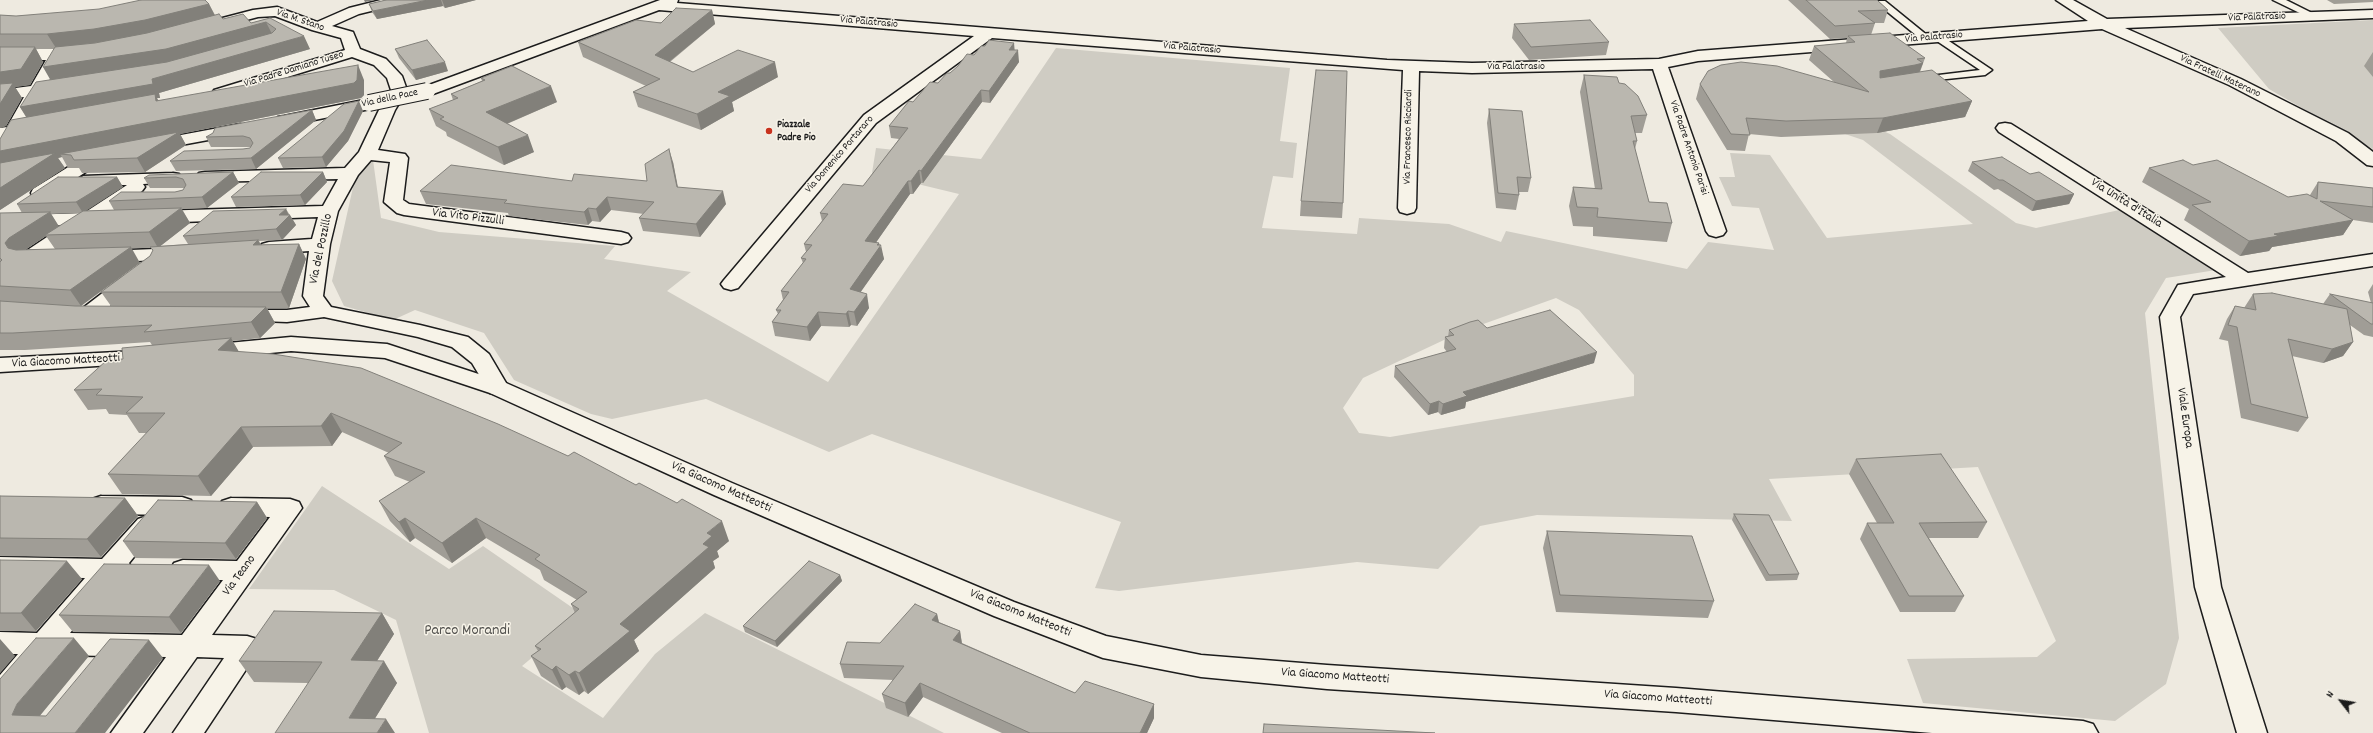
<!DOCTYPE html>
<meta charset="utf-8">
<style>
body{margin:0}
#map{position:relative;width:2373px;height:733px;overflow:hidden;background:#eeeae0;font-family:Dekko,sans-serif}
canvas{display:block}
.north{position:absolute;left:2321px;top:681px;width:40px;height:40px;-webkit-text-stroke:3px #f7f3e8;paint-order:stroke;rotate:301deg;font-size:11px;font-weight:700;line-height:16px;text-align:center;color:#1c1c1c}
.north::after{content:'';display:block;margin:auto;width:14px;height:18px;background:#1c1c1c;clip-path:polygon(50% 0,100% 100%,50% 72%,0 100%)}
</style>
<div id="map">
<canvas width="2373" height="733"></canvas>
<div class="north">N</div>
</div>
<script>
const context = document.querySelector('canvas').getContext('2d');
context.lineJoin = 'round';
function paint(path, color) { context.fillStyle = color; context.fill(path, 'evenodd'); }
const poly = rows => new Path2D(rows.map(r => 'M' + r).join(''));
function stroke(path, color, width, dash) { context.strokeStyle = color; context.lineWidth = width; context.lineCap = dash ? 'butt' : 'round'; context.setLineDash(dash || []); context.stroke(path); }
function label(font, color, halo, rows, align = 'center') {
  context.font = font + ' Dekko,sans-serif'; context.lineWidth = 3; context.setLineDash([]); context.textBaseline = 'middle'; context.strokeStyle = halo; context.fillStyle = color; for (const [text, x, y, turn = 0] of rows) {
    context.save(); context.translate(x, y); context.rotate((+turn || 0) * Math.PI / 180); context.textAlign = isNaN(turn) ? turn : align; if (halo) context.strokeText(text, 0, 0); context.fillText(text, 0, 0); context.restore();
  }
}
paint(poly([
 [2373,20,2373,149,2269,89,2218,28],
 [1056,48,1290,68,1280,141,1297,143,1293,178,1273,176,1262,228,1357,234,1359,218,1449,224,1501,242,1506,231,1687,269,1708,242,1774,250,1759,208,1732,206,1719,177,1735,177,1730,153,1770,155,1827,238,1973,224,1863,140,1845,134,1876,128,1890,134,2016,223,2036,228,2124,209,2216,270,2166,278,2145,313,2179,638,2166,684,2115,721,1923,703,1907,659,2037,657,2056,641,1978,467,1769,479,1792,521,1537,515,1480,526,1438,569,1357,562,1119,591,1095,588,1121,522,872,434,829,452,706,399,612,419,591,414,514,380,484,333,415,310,393,320,344,306,332,281,356,174,373,160,381,218,439,232,615,246,604,259,691,272,667,291,828,382,959,194,872,173,876,148,981,159],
 [1556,298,1579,310,1634,375,1634,396,1390,437,1359,433,1343,408,1363,378,1461,332],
 [322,486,449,569,483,546,583,615,522,666,603,718,655,654,705,613,944,733,429,733,396,620,334,590,249,589]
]), '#cfccc3');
const service = poly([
 [2273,0,2286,0,2318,16,2310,18,2273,0],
 [1879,1,1885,1,1928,36,1928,40,1922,40,1879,5,1879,1],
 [1937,34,1940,35,1992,70,1985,75,1918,82,1918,78,1922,77,1980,70,1934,39,1932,37,1937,34]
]);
const minor = poly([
 [381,0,406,0,404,3,359,14,332,26,353,32,360,49,386,59,402,76,407,90,395,110,378,150,405,154,408,158,403,200,409,204,621,232,628,234,631,238,628,242,621,244,404,215,397,213,384,202,390,162,371,160,358,175,338,211,330,244,323,296,331,307,420,325,468,337,489,354,509,388,506,393,498,395,490,393,472,363,452,347,418,337,324,317,287,322,235,320,232,316,235,312,242,310,287,310,310,307,303,296,309,251,269,254,262,252,259,248,262,244,269,242,312,239,318,217,155,223,148,221,146,217,148,213,155,211,323,206,338,179,205,182,199,181,196,177,199,173,205,172,345,168,359,152,379,110,391,90,387,78,374,65,352,57,226,96,214,96,212,93,214,90,345,50,341,38,312,30,275,16,258,17,216,28,209,24,211,21,253,10,277,7,317,22,349,8,381,0],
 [660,0,678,0,677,3,1387,60,1472,63,1659,59,1698,51,2088,21,2056,0,2073,0,2107,19,2373,10,2373,18,2125,28,2241,79,2348,133,2373,152,2373,166,2367,165,2336,141,2229,85,2102,29,1698,61,1668,67,1726,231,1723,235,1716,237,1709,235,1706,231,1653,69,1472,73,1419,71,1416,208,1414,212,1407,214,1400,212,1398,208,1403,70,992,38,876,123,738,288,731,290,724,288,721,284,724,280,864,115,974,36,659,10,433,94,427,96,421,94,419,91,421,88,660,0],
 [79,48,87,53,84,56,61,59,48,84,66,84,68,87,66,90,42,94,26,124,39,124,42,128,39,132,20,135,6,159,0,160,0,128,7,127,24,97,0,100,0,90,31,86,46,60,0,60,0,50,79,48],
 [364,100,370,101,372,105,370,109,284,126,278,125,276,121,278,117,284,116,364,100],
 [2005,123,2011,124,2248,273,2373,254,2373,266,2193,294,2180,317,2221,587,2267,733,2237,733,2195,587,2160,317,2178,285,2226,277,1999,132,1996,128,1999,124,2005,123],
 [240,124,246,125,249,129,246,133,154,150,148,149,145,145,148,141,154,140,240,124],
 [100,150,106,151,109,155,106,159,47,197,40,199,33,197,31,193,33,189,94,151,100,150],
 [173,173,179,174,182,178,179,182,143,184,145,187,142,191,108,214,110,218,108,222,93,224,34,263,27,265,20,263,17,259,20,255,65,225,0,228,0,216,84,213,127,185,89,185,83,184,80,180,83,176,173,173],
 [179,248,186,250,189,254,186,258,106,263,99,261,96,257,99,253,106,251,179,248],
 [129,276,136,278,139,282,136,286,93,319,86,321,79,319,76,315,79,311,122,278,129,276],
 [101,496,182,497,191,500,194,506,191,512,182,515,101,514,92,511,89,505,92,499,101,496],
 [231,498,290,499,299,502,302,508,212,635,247,636,257,639,261,647,204,733,173,733,224,658,197,657,143,733,111,733,166,657,51,655,10,703,0,707,0,675,18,654,0,654,0,632,37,633,85,578,0,577,0,557,102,559,138,519,147,516,156,519,160,525,129,563,132,569,128,576,116,579,70,633,182,635,223,580,183,580,174,577,170,570,174,563,183,560,237,561,270,517,231,516,222,513,219,507,222,501,231,498]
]);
const tertiary = poly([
 [291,337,387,344,506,383,732,483,1014,602,1106,636,1201,655,1327,665,1676,688,2083,721,2093,724,2098,733,1932,733,1676,712,1327,689,1201,677,1103,658,994,616,714,495,490,393,385,358,291,351,207,359,199,357,196,352,199,347,207,345,291,337],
 [137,351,145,353,148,358,145,363,0,372,0,358,137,351]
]);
stroke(service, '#1c1c1c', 3);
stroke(minor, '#1c1c1c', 3);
stroke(tertiary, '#1c1c1c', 3);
paint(service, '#f7f3e8');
paint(minor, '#f7f3e8');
paint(tertiary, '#f7f3e8');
const minorBridge = poly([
 [369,103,427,91]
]);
stroke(minorBridge, '#1c1c1c', 18, []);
stroke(minorBridge, '#f7f3e8', 16);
paint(poly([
 [386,0,476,0,445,8,443,6,377,19,372,12,369,4],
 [1788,0,1877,0,1888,10,1884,23,1875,23,1871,35,1925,58,1920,72,1972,101,1965,117,1877,133,1781,137,1749,134,1745,151,1727,150,1696,99,1700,84,1834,82,1809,60,1814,46,1846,43,1847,38,1830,39],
 [2327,0,2373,0,2373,2,2334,4],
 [209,4,215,15,223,19,251,23,270,18,310,49,159,93,160,98,157,98,158,101,364,80,364,95,361,98,180,134,186,145,145,172,82,173,79,168,68,168,62,157,58,158,65,168,0,210,0,139,26,117,20,107,50,79,54,49,36,49,43,62,30,85,15,87,22,98,6,126,0,128,0,15,16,16],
 [712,10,715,24,670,62,693,72,778,77,732,102,734,111,701,130,638,107,633,92,646,86,583,57,578,42],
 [1514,24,1609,42,1606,55,1529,60,1512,38],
 [1014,43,1014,50,1019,62,990,103,982,102,923,183,921,183,913,194,910,194,876,242,879,243,884,259,860,292,869,308,857,326,851,325,849,327,821,326,810,341,775,336,772,322,778,314,776,310,783,300,781,291,803,263,801,258,806,252,804,244,822,221,820,213,863,186,899,139,891,138,889,126,913,102,985,46],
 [395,49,448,71,416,80,399,58],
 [2373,52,2373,77,2364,66],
 [1584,75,1619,83,1647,115,1642,133,1635,133,1637,141,1635,149,1649,202,1672,223,1667,242,1593,236,1593,227,1573,226,1569,206,1573,187,1595,189,1580,92],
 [481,78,557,102,507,124,534,152,504,165,447,136,446,132,436,126,429,109,453,100,451,94,482,81],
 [1489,109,1531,178,1528,192,1519,192,1519,195,1516,210,1496,208,1487,123],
 [312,110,316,120,256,169,176,171,170,161,250,148,251,147,211,147,206,137],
 [363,111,348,141,326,167,283,168,278,158],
 [673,162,678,187,726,204,700,237,643,231,639,218,644,214,611,210,600,222,592,221,588,225,542,220,509,216,508,213,426,204,420,191,572,181,647,181],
 [1972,162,2030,174,2074,194,2069,204,2032,211,1998,189,1994,190,1968,171],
 [2193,165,2288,197,2310,195,2318,182,2373,188,2373,223,2353,220,2343,235,2272,247,2269,251,2240,256,2184,220,2189,209,2142,182,2149,168],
 [233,172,239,183,207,208,182,209,190,223,160,246,188,244,183,236,286,209,296,225,282,240,259,241,261,245,299,244,306,259,289,308,267,308,275,323,260,338,232,341,238,351,729,541,717,551,719,557,713,561,715,568,634,640,639,651,588,694,584,691,579,695,566,687,562,690,541,676,531,656,538,651,535,646,575,613,571,604,577,600,544,580,540,570,486,538,452,563,415,538,410,542,390,521,379,501,410,482,395,476,384,456,389,453,342,432,332,446,253,447,211,496,122,494,108,474,147,433,139,433,127,415,109,414,106,409,88,410,74,390,123,359,152,345,150,342,25,350,0,350,0,213,22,213,17,204,117,177,123,187,84,211,114,210,109,201,175,192,183,190,184,188,150,188,144,178],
 [81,213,59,227,51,214],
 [46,236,55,249,25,250],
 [132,248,151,248,153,251,150,256,101,292,111,306,81,306],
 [323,172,327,182,305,205,236,207,231,197],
 [1301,201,1343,203,1342,218,1300,216],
 [2373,284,2373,337,2364,335,2350,325,2353,342,2343,356,2323,363,2292,356,2308,418,2298,432,2241,418,2228,341,2219,339,2227,319,2235,306,2244,308,2253,294,2323,304,2330,294,2371,303,2368,292],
 [1487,328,1594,363,1466,402,1465,408,1441,415,1438,412,1428,415,1394,377,1395,366,1447,352,1444,348,1445,337,1448,337,1449,330],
 [1856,459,1987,522,1978,538,1929,538,1964,596,1955,612,1900,612,1860,539,1867,523,1877,523,1849,474],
 [0,496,125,498,138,516,101,557,0,556],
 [257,502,267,518,236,559,135,558,123,541],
 [1734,514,1799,574,1797,580,1766,581,1732,520],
 [1547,531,1714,601,1708,618,1556,612,1543,548],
 [0,560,82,579,36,631,0,631],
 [840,575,842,581,777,647,745,632,743,626],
 [220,581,181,633,73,632,59,615],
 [382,613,394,634,377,661,397,683,375,718,308,683,254,682,239,661],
 [937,614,939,622,960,631,962,643,1075,693,1154,704,1154,718,1147,733,1002,733,923,697,908,717,886,708,882,694,894,680,844,678,840,664,880,643]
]), '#a09d96');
paint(poly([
 [364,0,375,0,365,2],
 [428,0,441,0,443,6,377,19,373,11],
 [442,0,476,0,445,8],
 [209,4,216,18,153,35,56,48,47,34],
 [712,10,715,24,659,70,655,55],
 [266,22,273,36,173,63,51,81,43,67],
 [304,36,310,49,159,93,160,98,157,98,163,110,156,101,29,121,20,107,152,79],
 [1014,43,1015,54,1009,50],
 [35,47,43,62,30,85,15,87,22,98,6,126,0,128,0,72],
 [1018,50,1019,62,990,103,989,91],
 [445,62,448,71,416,80,412,70],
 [775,62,778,77,732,102,734,111,701,130,697,114,718,92],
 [1923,63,1917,78,1875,87,1880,71],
 [358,65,364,80,364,95,361,98,180,134,186,145,145,172,137,158,60,154,62,157,58,158,65,168,0,210,0,151],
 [551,86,557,102,492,130,486,112],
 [981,90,982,102,923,183,921,171],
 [359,101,363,111,348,141,326,167,322,157],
 [1972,101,1965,117,1877,133,1883,118],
 [312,110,316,120,256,169,251,158],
 [528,135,534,152,504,165,498,147],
 [669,149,673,162,680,200,677,187],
 [919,170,921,183,913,194,911,181],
 [233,172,239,183,207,208,202,197],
 [323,172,327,182,305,205,300,195],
 [117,177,123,187,83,213,76,202],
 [908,181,910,194,868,254,865,241],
 [723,191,726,204,700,237,696,224],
 [2074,194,2069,204,2032,211,2036,201],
 [607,197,611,210,600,222,596,209],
 [181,208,190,223,158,248,149,232],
 [588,208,592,221,588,225,584,212],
 [286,209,289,216,290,215,296,225,282,240,276,229,279,215],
 [50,212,60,228,45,235,46,236,19,254,16,259,5,243,9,238],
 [2353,220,2343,235,2272,247,2269,251,2240,256,2249,241,2274,234],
 [258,240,266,255,253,245],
 [879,243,880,248,881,245,884,259,853,303,850,289],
 [299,244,306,259,289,308,281,292],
 [131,247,140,263,81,306,70,290],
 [867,294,869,308,857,326,854,312],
 [266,307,275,323,260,338,251,322],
 [848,311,851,325,849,327,846,314],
 [818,312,821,326,810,341,807,327],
 [231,338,242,357,218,350],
 [2353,342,2343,356,2323,363,2332,349],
 [1597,352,1594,363,1466,402,1465,408,1441,415,1443,404,1463,392],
 [1439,401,1438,412,1428,415,1430,404],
 [331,413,342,432,332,446,321,426],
 [241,427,253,447,211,496,198,476],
 [125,498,138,516,101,557,87,539],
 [257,502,267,518,236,559,225,543],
 [405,518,415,538,410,542,399,522],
 [476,518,486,538,452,563,442,543],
 [722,521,729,541,717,551,719,557,713,561,715,568,634,640,639,651,588,694,579,673,620,624,703,544,707,533],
 [67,561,82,579,36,631,21,613],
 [209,565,220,581,181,633,169,617],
 [840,575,842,581,777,647,775,641],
 [382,613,394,634,364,681,351,660],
 [937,614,940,628,932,620],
 [960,631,962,645,953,640],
 [74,638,89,656,34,723,12,715,17,704],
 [0,639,15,656,0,673],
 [149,640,163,658,105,733,75,733],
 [384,661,397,683,366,733,349,718],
 [556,666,566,687,562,690,552,670],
 [575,671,584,691,579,695,569,675],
 [920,683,923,697,908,717,905,703],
 [1154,704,1154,718,1147,733,1140,733],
 [386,719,395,733,377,733]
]), '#82807a');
const building = poly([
 [141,0,205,0,209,4,145,20,94,29,47,34,0,34,0,15,16,16,99,9,141,0],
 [386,0,428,0,373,11,369,4,386,0],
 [1806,0,1877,0,1888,10,1858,11,1875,23,1835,26,1806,0],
 [676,8,712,10,655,55,693,72,738,50,775,62,718,92,730,96,697,114,633,92,660,79,578,42,636,20,661,23,676,8],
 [219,14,223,19,243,14,251,23,270,18,304,36,152,79,153,84,20,107,36,82,167,62,272,33,276,29,266,22,166,49,43,67,55,47,95,43,147,33,219,14],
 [1590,20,1609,42,1531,47,1514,24,1590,20],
 [1890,33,1925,58,1917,59,1923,63,1915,65,1880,71,1880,78,1932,70,1972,101,1883,118,1786,121,1746,118,1750,135,1731,134,1700,84,1708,71,1721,65,1741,62,1777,66,1869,92,1814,46,1855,42,1848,36,1890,33],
 [427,40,445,62,412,70,395,49,427,40],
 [989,40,1014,43,1009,50,1018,50,989,91,981,90,921,171,919,170,911,181,908,181,865,241,879,243,877,245,881,245,850,289,867,294,854,312,848,311,846,314,818,312,807,327,772,322,781,310,776,310,789,292,781,291,806,259,801,258,812,245,804,244,828,214,820,213,843,184,863,186,908,128,889,126,909,101,913,102,930,82,938,83,947,73,950,73,958,66,967,54,974,55,981,46,985,46,989,40],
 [0,47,35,47,21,69,0,72,0,47],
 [358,65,357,80,354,83,0,151,0,139,11,120,155,94,156,101,358,65],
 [512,66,551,86,486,112,528,135,498,147,440,119,444,117,429,109,458,98,451,94,485,80,481,78,512,66],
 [1316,70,1347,71,1343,203,1301,201,1316,70],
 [1584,75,1617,77,1619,83,1625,84,1638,96,1647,115,1631,116,1637,141,1633,141,1649,202,1667,203,1672,223,1597,217,1598,208,1577,207,1573,187,1602,189,1584,75],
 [13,83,0,104,0,84,13,83],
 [359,101,344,131,322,157,278,158,344,104,359,101],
 [1489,109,1522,111,1531,178,1517,177,1519,195,1498,193,1489,109],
 [312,110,251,158,170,161,184,151,243,149,250,148,253,143,250,138,243,136,206,137,213,133,215,128,312,110],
 [179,132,137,158,74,160,71,155,60,154,179,132],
 [669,149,677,187,723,191,696,224,639,218,654,202,607,197,596,209,588,208,584,212,537,207,504,203,507,200,420,191,451,165,572,181,574,174,647,181,645,164,669,149],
 [55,153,0,188,0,163,55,153],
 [2002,157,2030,174,2039,172,2074,194,2036,201,2003,180,1999,180,1972,162,2002,157],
 [2183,160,2193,165,2217,160,2288,197,2307,194,2317,199,2318,182,2373,188,2373,207,2320,201,2353,220,2274,234,2279,236,2249,241,2192,205,2211,202,2149,168,2183,160],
 [233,172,202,197,109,201,121,192,175,192,183,190,186,185,183,179,176,177,144,178,149,175,233,172],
 [261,172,323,172,300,195,231,197,261,172],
 [58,177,117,177,76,202,17,204,58,177],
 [181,208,149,232,45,235,83,211,181,208],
 [286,209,279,215,290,215,276,229,183,236,213,211,286,209],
 [50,212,9,238,5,243,8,248,16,250,131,247,70,290,0,286,0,262,2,260,0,258,0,213,50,212],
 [258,240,253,245,299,244,281,292,101,292,150,256,153,250,150,247,258,240],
 [2272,293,2347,309,2353,342,2332,349,2288,339,2308,418,2251,404,2237,327,2228,325,2235,306,2256,310,2253,294,2272,293],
 [2330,294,2373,303,2373,324,2371,324,2330,294],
 [0,301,75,306,266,307,251,322,144,332,152,325,13,333,0,333,0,301],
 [1550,310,1597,352,1463,392,1467,396,1443,404,1439,401,1430,404,1395,366,1456,349,1445,337,1454,335,1449,330,1470,322,1478,320,1487,328,1550,310],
 [231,338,218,350,273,354,361,368,498,424,568,456,574,452,636,485,639,483,677,503,682,499,722,521,707,533,712,536,703,544,709,547,620,624,630,631,579,673,575,671,569,675,556,666,552,670,531,656,541,649,535,646,579,609,571,604,587,592,535,559,540,555,476,518,442,543,405,518,399,522,379,501,425,472,384,456,402,443,331,413,321,426,241,427,198,476,108,474,165,413,126,413,143,397,96,395,102,389,74,390,107,360,123,359,122,348,231,338],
 [1941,454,1987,522,1919,523,1964,596,1909,596,1867,523,1894,523,1856,459,1941,454],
 [0,496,125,498,87,539,0,538,0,496],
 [158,500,257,502,225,543,123,541,158,500],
 [1734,514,1769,515,1799,574,1769,575,1734,514],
 [1547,531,1692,536,1714,601,1560,595,1547,531],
 [0,560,67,561,21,613,0,613,0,560],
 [809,561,840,575,775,641,743,626,809,561],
 [104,564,209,565,169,617,59,615,104,564],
 [915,604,937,614,932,620,960,631,953,640,1075,693,1085,681,1154,704,1140,733,1030,733,920,683,905,703,882,694,904,666,840,664,847,642,880,643,915,604],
 [274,611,382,613,351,660,384,661,349,718,386,719,377,733,275,733,322,662,239,661,274,611],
 [36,638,74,638,17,704,12,715,46,716,110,639,149,640,75,733,0,733,0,679,36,638],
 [1264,724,1435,733,1263,733,1264,724]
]);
paint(building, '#bab7af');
stroke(building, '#82807a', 1);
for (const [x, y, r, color] of [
 [769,131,4,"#c8321e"]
]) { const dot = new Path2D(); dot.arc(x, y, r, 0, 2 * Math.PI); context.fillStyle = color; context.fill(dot); stroke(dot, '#f7f3e8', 1.5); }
label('11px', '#1c1c1c', '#f7f3e8', [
 ["Via Palatrasio",2257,18,-2],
 ["Via M. Stano",300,21,19],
 ["Via Palatrasio",869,23,5],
 ["Via Palatrasio",1934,38,-5],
 ["Via Palatrasio",1192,49,5],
 ["Via Palatrasio",1516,67],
 ["Via Padre Damiano Tuseo",294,70,-17],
 ["Via Fratelli Materano",2220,77,25],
 ["Via della Pace",390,99,-12],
 ["Via Francesco Ricciardi",1409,137,-89],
 ["Via Padre Antonio Parisi",1688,148,71],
 ["Via Domenico Portararo",840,155,-49]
]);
label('bold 11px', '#1c1c1c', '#f7f3e8', [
 ["Piazzale",777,125],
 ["Padre Pio",777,138]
], 'left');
label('13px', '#1c1c1c', '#f7f3e8', [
 ["Via Unità d'Italia",2126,204,32],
 ["Via Vito Pizzulli",468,218,7],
 ["Via del Pozzillo",322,249,-78],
 ["Via Giacomo Matteotti",66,362,-3],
 ["Viale Europa",2184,418,82],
 ["Via Giacomo Matteotti",721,488,24],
 ["Via Teano",240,576,-54],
 ["Via Giacomo Matteotti",1020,614,22],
 ["Via Giacomo Matteotti",1335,677,4],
 ["Via Giacomo Matteotti",1658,699,4]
]);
label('16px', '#52514e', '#f7f3e8', [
 ["Parco Morandi",467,632]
]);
</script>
